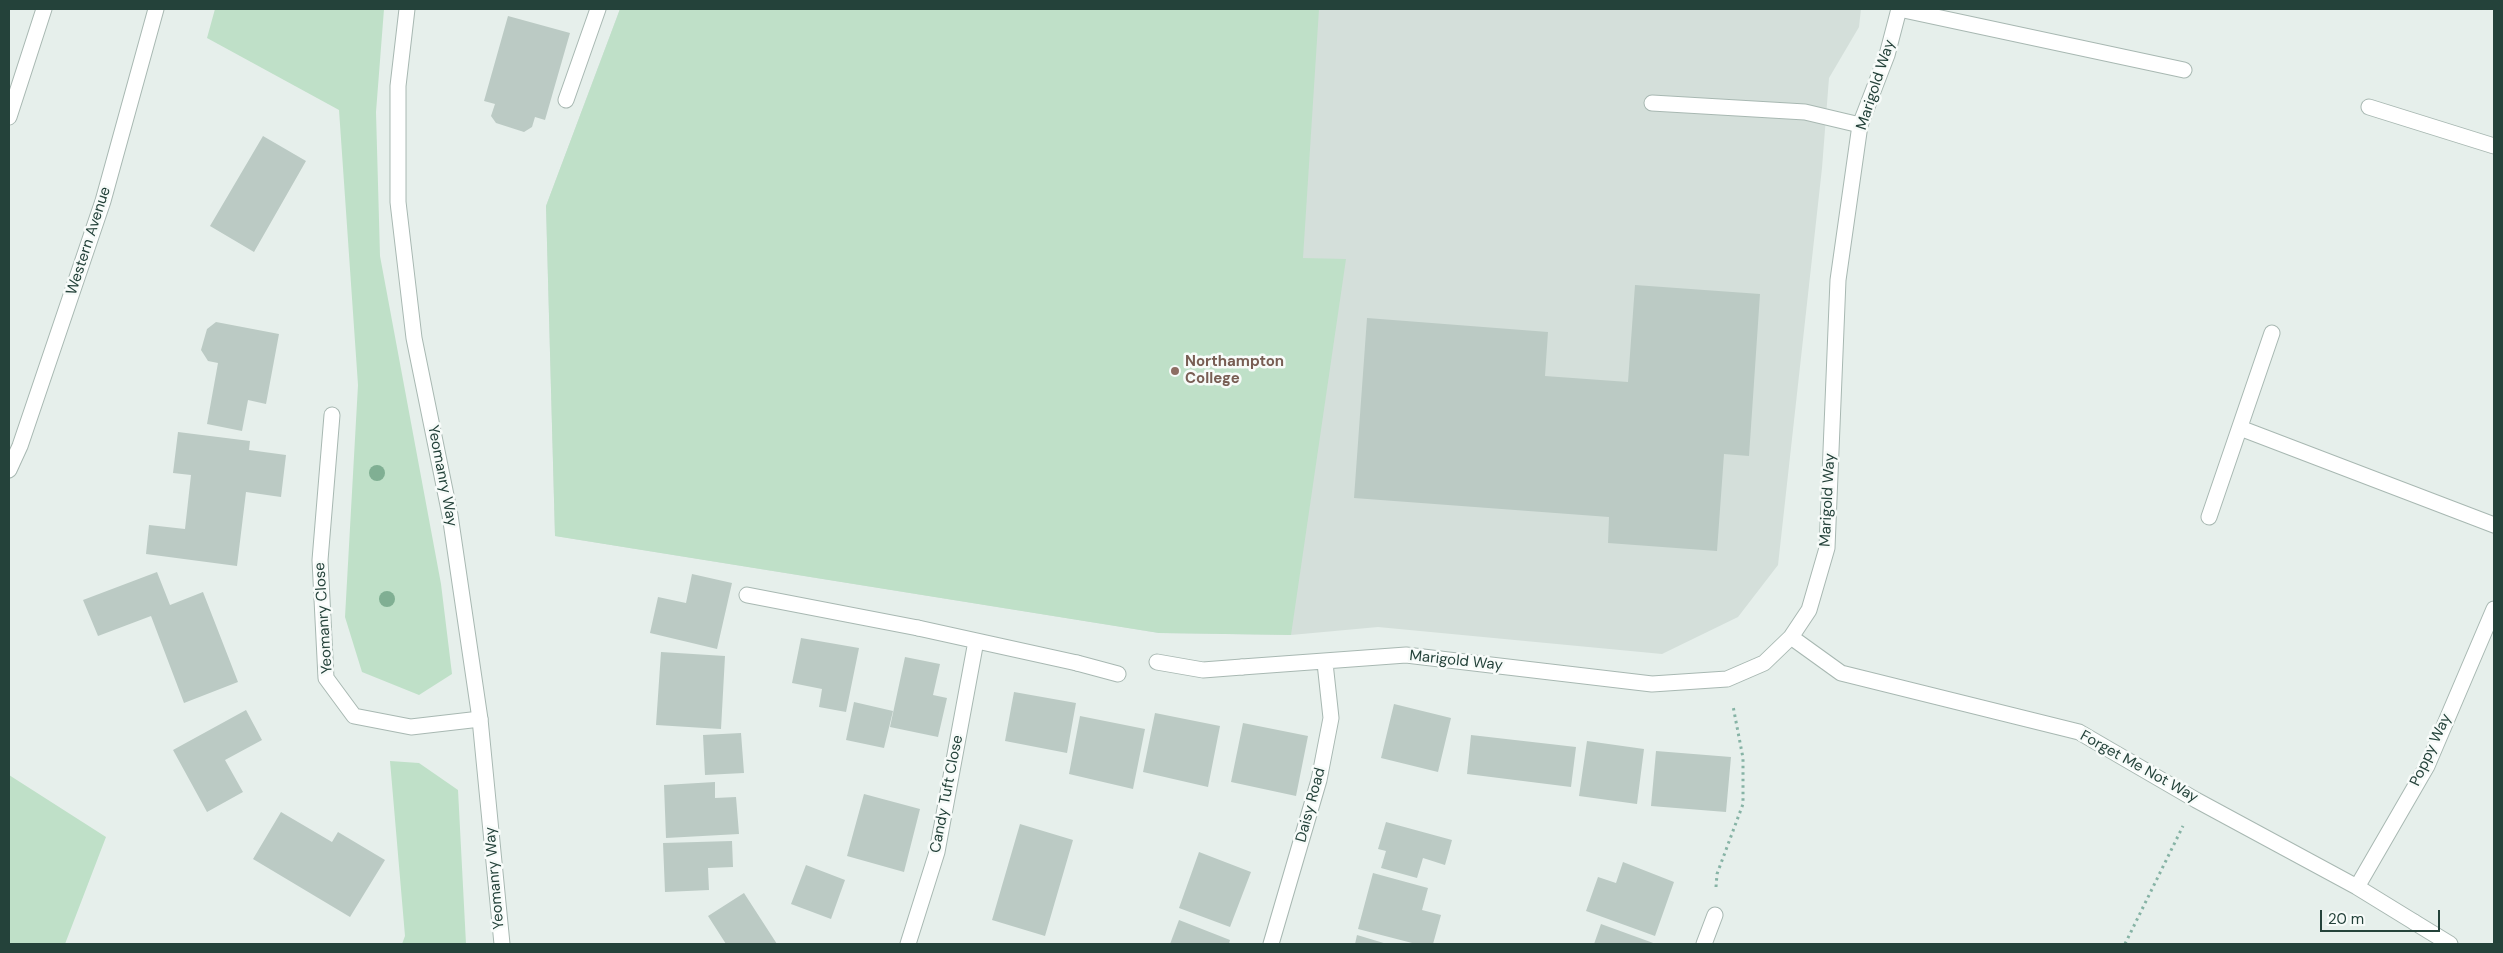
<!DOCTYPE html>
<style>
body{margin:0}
#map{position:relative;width:2503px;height:953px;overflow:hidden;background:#e6efeb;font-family:"DM Sans",sans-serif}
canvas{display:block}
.frame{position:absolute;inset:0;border:10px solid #24423a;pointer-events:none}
.scale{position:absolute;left:2320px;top:910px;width:120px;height:22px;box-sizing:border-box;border:2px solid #24423a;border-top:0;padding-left:6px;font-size:15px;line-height:18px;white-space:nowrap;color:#24423a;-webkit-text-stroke:4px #f7fbf9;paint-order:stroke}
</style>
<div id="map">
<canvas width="2503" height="953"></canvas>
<div class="frame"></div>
<div class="scale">20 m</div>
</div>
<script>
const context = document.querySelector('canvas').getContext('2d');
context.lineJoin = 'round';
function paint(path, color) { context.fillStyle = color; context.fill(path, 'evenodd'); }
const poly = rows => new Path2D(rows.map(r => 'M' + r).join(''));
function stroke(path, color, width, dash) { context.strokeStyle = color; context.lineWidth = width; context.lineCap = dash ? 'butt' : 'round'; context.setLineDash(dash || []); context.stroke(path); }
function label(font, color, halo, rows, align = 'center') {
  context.font = font + ' "DM Sans",sans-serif'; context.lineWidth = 5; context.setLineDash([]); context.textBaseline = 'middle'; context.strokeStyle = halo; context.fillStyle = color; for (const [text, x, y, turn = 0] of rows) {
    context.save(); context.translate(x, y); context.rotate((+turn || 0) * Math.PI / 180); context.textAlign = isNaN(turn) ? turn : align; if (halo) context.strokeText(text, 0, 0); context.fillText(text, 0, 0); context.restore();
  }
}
paint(poly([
 [620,9,1861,9,1859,27,1829,78,1822,168,1778,565,1738,617,1662,654,1378,627,1291,635,1159,633,555,536,546,206]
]), '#d4dfda');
paint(poly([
 [215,9,384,9,376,112,380,256,441,584,452,674,419,695,362,672,345,617,358,385,339,110,207,38],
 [620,9,1319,9,1303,258,1346,259,1291,635,1159,633,555,536,546,206],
 [390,761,419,763,458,790,466,944,402,944,405,936],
 [9,775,106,837,65,944,9,944]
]), '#bfe0c8');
paint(poly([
 [508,16,570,33,545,120,535,117,532,127,524,132,496,123,491,116,495,104,484,101],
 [263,136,306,161,254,252,210,226],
 [1635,285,1760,294,1749,456,1724,454,1717,551,1608,543,1609,517,1354,498,1367,318,1548,332,1545,376,1628,382],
 [216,322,279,334,266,404,248,400,242,431,207,424,218,363,208,361,201,350,207,329],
 [178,432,250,441,249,450,286,455,281,497,246,492,237,566,146,554,149,525,185,529,191,475,173,473],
 [157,572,170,605,203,592,238,682,184,703,151,616,98,636,83,600],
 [692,574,732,583,717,649,650,633,658,597,686,603],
 [801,638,859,648,846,712,819,707,822,689,792,683],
 [661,652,725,656,721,729,656,725],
 [905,657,940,664,933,695,947,698,938,737,890,727],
 [1014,692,1076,703,1067,753,1005,741],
 [854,702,893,711,884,748,846,740],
 [1394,704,1451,718,1438,772,1381,758],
 [246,710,262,740,225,760,243,792,207,812,173,750],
 [1155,713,1220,726,1208,787,1143,772],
 [1080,716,1145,729,1133,789,1069,774],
 [1243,723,1308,736,1296,796,1231,782],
 [741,733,744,773,705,775,703,735],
 [1471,735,1576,747,1571,787,1467,774],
 [1587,741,1644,749,1637,804,1579,796],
 [1656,751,1731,757,1726,812,1651,806],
 [715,782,715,798,736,797,739,834,666,838,664,785],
 [864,794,920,809,904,872,847,856],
 [281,812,332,842,338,832,385,860,350,917,253,859],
 [1386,822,1452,840,1445,865,1423,858,1417,878,1381,868,1386,851,1378,849],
 [1020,824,1073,840,1045,936,992,920],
 [732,841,733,867,708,868,709,890,665,892,663,843],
 [1199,852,1251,872,1230,927,1179,908],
 [1623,862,1674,882,1655,936,1586,911,1598,877,1616,883],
 [806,865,845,880,831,919,791,904],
 [1373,873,1428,888,1422,910,1441,915,1433,944,1416,944,1358,929],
 [744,893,777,944,726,944,708,916],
 [1179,920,1230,940,1229,944,1170,944],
 [1601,924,1656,944,1594,944],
 [1357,935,1387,944,1355,944]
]), '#bbcac4');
const service = poly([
 [1899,9,2184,70],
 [1652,103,1805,112,1860,125],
 [2369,107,2494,146],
 [747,595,918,628],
 [1157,662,1203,670,1242,667],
 [1077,663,1118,674],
 [2414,922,2450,944],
 [1704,944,1715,915]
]);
const minor = poly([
 [566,100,598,9],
 [9,117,44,9],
 [332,415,320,560,326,678,354,716,411,727,480,719],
 [2240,428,2494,525],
 [2209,517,2272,333],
 [918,628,1077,663],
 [1791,637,1841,673,2079,732,2196,800,2357,887,2414,922],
 [1242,667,1406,655,1652,684,1727,679,1764,663,1791,637,1809,610,1827,548,1838,280,1860,125,1887,55,1899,9],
 [2357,887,2427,766,2494,609],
 [908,944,937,852,976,641],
 [1271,944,1319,780,1331,718,1325,663]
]);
const tertiary = poly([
 [407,9,398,86,398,202,414,338,450,515,480,719,502,944],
 [9,470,20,446,103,201,156,9]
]);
stroke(service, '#a8b8b2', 17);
stroke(minor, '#a8b8b2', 17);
stroke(tertiary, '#a8b8b2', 17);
stroke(poly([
 [1716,887,1717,874,1743,804,1743,758,1733,706],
 [2125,944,2183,826]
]), '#86b3a5', 3, [2.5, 4]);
stroke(service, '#fff', 15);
stroke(minor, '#fff', 15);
stroke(tertiary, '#fff', 15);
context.fillStyle = '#80af93';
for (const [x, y] of [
 [377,473],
 [387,599]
]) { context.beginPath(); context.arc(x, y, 8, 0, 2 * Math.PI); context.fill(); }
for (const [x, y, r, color] of [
 [1175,371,5,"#8d6e63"]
]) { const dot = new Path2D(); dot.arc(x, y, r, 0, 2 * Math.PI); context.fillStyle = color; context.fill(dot); stroke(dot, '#f7fbf9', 2); }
label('15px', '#24423a', '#f7fbf9', [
 ["Marigold Way",1876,85,-72],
 ["Western Avenue",89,241,-72],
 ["Yeomanry Way",442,476,79],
 ["Marigold Way",1828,500,-87],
 ["Yeomanry Close",324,618,-94],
 ["Marigold Way",1456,661,6],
 ["Poppy Way",2431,750,-65],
 ["Forget Me Not Way",2139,767,29],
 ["Candy Tuft Close",947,794,-79],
 ["Daisy Road",1311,805,-75],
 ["Yeomanry Way",495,878,-95]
]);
label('bold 15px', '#785e54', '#f7fbf9', [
 ["Northampton",1185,362],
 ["College",1185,379]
], 'left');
</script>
